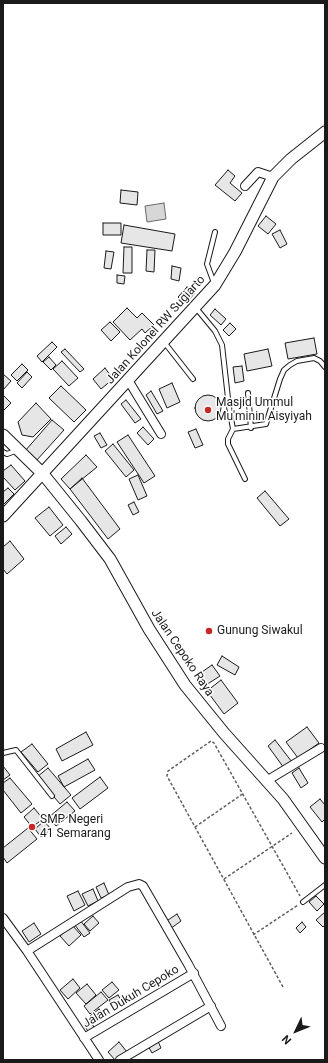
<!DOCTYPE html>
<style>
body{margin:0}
#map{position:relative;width:328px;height:1063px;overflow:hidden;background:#fff;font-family:Roboto,sans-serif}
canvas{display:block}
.frame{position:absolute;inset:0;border:4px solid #1a1a1a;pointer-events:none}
.north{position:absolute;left:276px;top:1011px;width:40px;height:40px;-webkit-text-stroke:3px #fff;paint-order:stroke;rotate:227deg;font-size:11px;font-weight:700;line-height:16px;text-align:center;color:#1a1a1a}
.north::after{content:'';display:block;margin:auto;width:14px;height:18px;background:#1a1a1a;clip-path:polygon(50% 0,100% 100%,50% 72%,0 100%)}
</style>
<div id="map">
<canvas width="328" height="1063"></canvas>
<div class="frame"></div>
<div class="north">N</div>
</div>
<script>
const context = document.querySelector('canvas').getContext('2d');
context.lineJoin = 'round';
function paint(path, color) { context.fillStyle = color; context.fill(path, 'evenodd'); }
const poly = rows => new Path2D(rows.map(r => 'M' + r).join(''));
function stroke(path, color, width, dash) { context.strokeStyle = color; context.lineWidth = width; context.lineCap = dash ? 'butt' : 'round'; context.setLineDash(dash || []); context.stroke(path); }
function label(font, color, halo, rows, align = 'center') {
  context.font = font + ' Roboto,sans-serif'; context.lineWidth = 3; context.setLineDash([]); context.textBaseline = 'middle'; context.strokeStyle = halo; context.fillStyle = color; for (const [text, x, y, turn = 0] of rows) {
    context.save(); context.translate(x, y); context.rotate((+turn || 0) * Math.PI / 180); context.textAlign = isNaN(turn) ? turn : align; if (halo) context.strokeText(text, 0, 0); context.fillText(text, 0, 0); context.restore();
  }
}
const water = poly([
 [164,203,166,219,147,222,145,206,164,203]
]);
paint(water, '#d7d7d7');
stroke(water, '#6a6a6a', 1);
const building = poly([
 [228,170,235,176,230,183,242,193,235,201,215,185,228,170],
 [121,190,138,192,137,205,120,203,121,190],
 [266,216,276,224,268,234,258,226,266,216],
 [103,223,121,223,121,235,103,235,103,223],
 [124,225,175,234,172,251,121,243,124,225],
 [280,230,287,244,280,248,272,234,280,230],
 [124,247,132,247,132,273,123,273,124,247],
 [147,250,155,250,154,272,146,271,147,250],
 [106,251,114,252,111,269,104,268,106,251],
 [172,266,181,268,179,281,171,279,172,266],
 [117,275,125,276,124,284,117,283,117,275],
 [187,287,195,293,185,304,178,297,187,287],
 [127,308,137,318,142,313,154,325,145,333,142,329,130,340,113,322,127,308],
 [215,309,226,319,221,325,210,315,215,309],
 [110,322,120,332,111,341,101,330,110,322],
 [230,323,236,329,229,336,223,330,230,323],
 [314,338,317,354,288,359,285,343,314,338],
 [52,342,57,347,42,362,37,356,52,342],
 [65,349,84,369,80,372,61,352,65,349],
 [268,349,272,366,247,371,244,354,268,349],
 [49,357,56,365,51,370,43,362,49,357],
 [62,361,78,378,69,386,53,369,62,361],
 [22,364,28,370,17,381,11,375,22,364],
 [242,366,244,381,235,383,233,367,242,366],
 [105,368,113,379,101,389,93,379,105,368],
 [27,372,32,377,22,388,17,383,27,372],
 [3,374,11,381,3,390,3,374],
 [172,383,180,402,167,408,159,389,172,383],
 [61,386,86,410,74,422,49,398,61,386],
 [151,391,163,411,157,414,146,395,151,391],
 '195 408a13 13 0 1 1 26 0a13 13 0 1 1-26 0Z',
 [3,395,11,403,3,411,3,395],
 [126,400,141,419,135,423,121,404,126,400],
 [36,403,51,419,33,437,22,435,18,422,36,403],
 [52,420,64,430,36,461,25,451,52,420],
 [143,427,154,439,148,445,137,433,143,427],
 [196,429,203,445,195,448,188,432,196,429],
 [100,433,107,445,101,448,94,436,100,433],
 [128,435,155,476,144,483,117,442,128,435],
 [113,444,134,470,126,477,105,451,113,444],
 [86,455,97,467,70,489,61,479,86,455],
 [11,465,25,481,15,490,3,477,3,471,11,465],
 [138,475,147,496,138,500,129,479,138,475],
 [82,478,120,529,108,539,70,489,82,478],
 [8,488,14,494,3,505,3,492,8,488],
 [265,491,289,519,280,526,257,498,265,491],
 [134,502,139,512,133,515,128,505,134,502],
 [49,507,63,525,50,536,35,518,49,507],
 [66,527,72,534,61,544,55,536,66,527],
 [10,541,24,559,7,574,3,569,3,547,10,541],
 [222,656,239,667,235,675,217,665,222,656],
 [212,665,220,676,206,685,199,674,212,665],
 [221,680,238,703,224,714,207,691,221,680],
 [307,727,319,743,298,758,286,742,307,727],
 [86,732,93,745,62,761,56,749,86,732],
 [275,740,292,762,284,768,268,746,275,740],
 [32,744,48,764,38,772,21,752,32,744],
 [88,759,95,770,64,787,58,776,88,759],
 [3,766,10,775,3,780,3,766],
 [48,768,71,795,60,804,37,777,48,768],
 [299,768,308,783,301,788,292,773,299,768],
 [100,777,108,788,80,809,72,798,100,777],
 [10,778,32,804,21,813,3,790,3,783,10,778],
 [320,799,325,805,325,819,322,822,310,807,320,799],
 [67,802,75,811,56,826,49,817,67,802],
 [34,808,43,819,32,827,24,817,34,808],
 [44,821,51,829,41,837,35,829,44,821],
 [28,828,37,839,7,863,3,857,3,848,28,828],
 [104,883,109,895,101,898,96,887,104,883],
 [93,889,98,901,88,906,82,894,93,889],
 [78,891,85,905,74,911,67,896,78,891],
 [316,896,324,904,317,911,309,902,316,896],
 [325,912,325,925,323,927,316,920,325,912],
 [177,914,181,921,170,929,165,922,177,914],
 [93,916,99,923,90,931,84,924,93,916],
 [80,920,90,933,84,937,74,924,80,920],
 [302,922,306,927,300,933,296,928,302,922],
 [34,923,41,934,29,942,22,931,34,923],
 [72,925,81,935,69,946,60,936,72,925],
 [73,979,80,988,68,999,60,990,73,979],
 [112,982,119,990,109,998,102,990,112,982],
 [87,984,96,995,86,1004,76,993,87,984],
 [101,992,108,1000,90,1014,84,1006,101,992],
 [118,995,123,1003,114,1009,109,1000,118,995],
 [99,1009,104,1016,95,1023,90,1016,99,1009],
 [91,1022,95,1029,89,1033,84,1025,91,1022],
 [157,1039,161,1048,152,1053,147,1044,157,1039],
 [119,1042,127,1052,115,1060,108,1052,119,1042]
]);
paint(building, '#e6e6e6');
stroke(building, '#1a1a1a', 1);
const lane = poly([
 [214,283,207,264,215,232],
 [196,308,215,331,222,345,229,407,233,429,228,439,228,444,245,479],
 [164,342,193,379],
 [248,393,251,428],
 [233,429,266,424,280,379,284,370,290,365,297,361,314,358,320,361,325,367],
 [3,452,7,454,18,450],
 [3,753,16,750,52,796],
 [303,902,325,885]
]);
const street = poly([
 [245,186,258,172,273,177],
 [128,380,161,434],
 [268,780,321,748],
 [3,918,27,951,99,1060],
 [27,951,128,887,139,884,143,886,188,964,221,1026],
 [84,1038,194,973],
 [120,1060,211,1006]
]);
const secondary = poly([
 [3,435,43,474,81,521,110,559,149,629,185,685,224,733,283,799,325,858],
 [3,516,215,285,235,252,273,177,291,159,325,132]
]);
stroke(lane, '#1a1a1a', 6);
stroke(street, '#1a1a1a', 10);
stroke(secondary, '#1a1a1a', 13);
stroke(poly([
 [195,827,244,793],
 [224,879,292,833],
 [253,935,298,905],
 [283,987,167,776,168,771,211,741,214,743,300,896]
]), '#5f5f5f', 1.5, [3, 2]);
stroke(lane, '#fff', 4);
stroke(street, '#fff', 8);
stroke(secondary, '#fff', 11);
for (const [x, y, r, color] of [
 [208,410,4,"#c62828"],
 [209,631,4,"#c62828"],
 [32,827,4,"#c62828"]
]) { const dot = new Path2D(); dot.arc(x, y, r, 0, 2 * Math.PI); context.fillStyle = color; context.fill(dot); stroke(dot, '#fff', 1.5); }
label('12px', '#1a1a1a', '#fff', [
 ["Jalan Kolonel RW Sugiarto",156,330,-48],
 ["Jalan Cepoko Raya",182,653,56],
 ["Jalan Dukuh Cepoko",131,997,-31]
]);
label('12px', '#1a1a1a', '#fff', [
 ["Masjid Ummul",216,403],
 ["Mu'minin Aisyiyah",216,417],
 ["Gunung Siwakul",217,631],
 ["SMP Negeri",40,820],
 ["41 Semarang",40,834]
], 'left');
</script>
